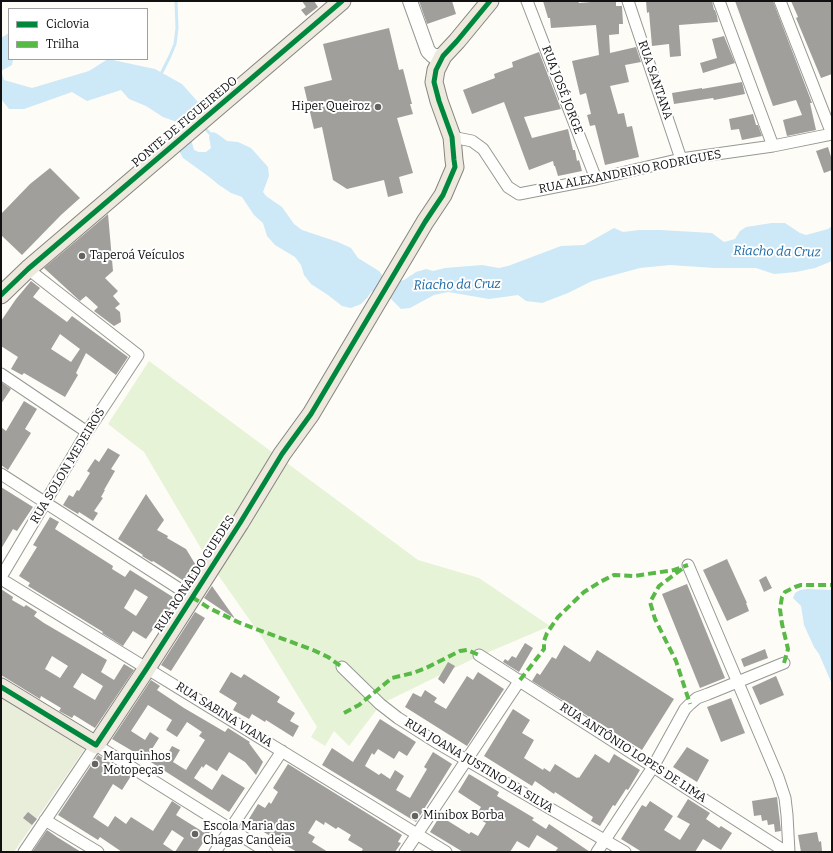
<!DOCTYPE html>
<meta charset="utf-8">
<style>
body{margin:0}
#map{position:relative;width:833px;height:853px;overflow:hidden;background:#fdfcf7;font-family:Bitter,serif}
canvas{display:block}
.frame{position:absolute;inset:0;border:2px solid #111;pointer-events:none}
.legend{position:absolute;left:8px;top:8px;width:140px;height:52px;box-sizing:border-box;background:#fff;border:1px solid #a0a0a0;margin:0;padding:5px 7px;list-style:none;font-size:12px;color:#111}
.legend li{display:flex;align-items:center;gap:8px;height:20px}
.legend b{width:20px;border:1px solid #a0a0a0}
</style>
<div id="map">
<canvas width="833" height="853"></canvas>
<div class="frame"></div>
<ul class="legend">
<li><b style="height:5px;background:#00873e"></b>Ciclovia</li>
<li><b style="height:5px;background:#58b947"></b>Trilha</li>
</ul>
</div>
<script>
const context = document.querySelector('canvas').getContext('2d');
context.lineJoin = 'round';
function paint(path, color) { context.fillStyle = color; context.fill(path, 'evenodd'); }
const poly = rows => new Path2D(rows.map(r => 'M' + r).join(''));
function stroke(path, color, width, dash) { context.strokeStyle = color; context.lineWidth = width; context.lineCap = dash ? 'butt' : 'round'; context.setLineDash(dash || []); context.stroke(path); }
function label(font, color, halo, rows, align = 'center') {
  context.font = font + ' Bitter,serif'; context.lineWidth = 4; context.setLineDash([]); context.textBaseline = 'middle'; context.strokeStyle = halo; context.fillStyle = color; for (const [text, x, y, turn = 0] of rows) {
    context.save(); context.translate(x, y); context.rotate((+turn || 0) * Math.PI / 180); context.textAlign = isNaN(turn) ? turn : align; if (halo) context.strokeText(text, 0, 0); context.fillText(text, 0, 0); context.restore();
  }
}
paint(poly([
 [149,361,418,560,479,578,550,626,477,657,381,704,349,746,334,731,325,746,311,737,317,727,263,639,209,562,144,452,108,424]
]), '#e7f3d7');
paint(poly([
 [1,695,86,747,14,852,1,852]
]), '#e9eedb');
paint(poly([
 [9,33,9,59,13,59,12,65,1,71,4,80,32,88,89,71,108,59,155,69,182,84,206,111,186,127,174,121,163,117,146,106,129,99,121,90,87,101,72,92,24,109,9,109,1,99,1,38],
 [212,132,216,133,227,141,238,142,251,148,268,167,269,176,263,192,266,196,282,207,294,224,302,230,338,242,351,248,358,258,379,271,385,279,396,282,404,280,416,272,426,269,433,271,445,268,482,265,499,268,508,266,561,246,584,245,614,228,623,232,639,230,660,230,712,233,724,242,735,239,740,231,746,227,772,223,785,223,800,233,806,235,828,229,832,226,832,261,815,268,796,272,774,274,756,268,715,268,670,265,640,268,592,281,568,293,542,303,526,301,518,295,489,299,448,292,434,295,410,308,401,309,380,288,371,292,367,298,361,304,351,308,342,306,328,295,311,284,304,275,301,265,295,257,275,245,267,236,263,223,254,215,242,197,231,193,219,185,208,176,183,158,177,147,190,136,194,150,199,152,206,152,211,148,209,137],
 [807,589,832,590,832,684,819,654,814,647,804,625,801,606,793,598,795,593,800,590]
]), '#cde8f7');
stroke(poly([
 [160,76,170,56,175,44,177,28,176,1],
 [204,127,213,137]
]), '#cde8f7', 3);
paint(poly([
 [302,1,314,1,318,7,306,16,301,10,306,7],
 [419,1,452,1,456,14,427,24],
 [543,1,578,1,579,3,591,2,591,1,616,1,616,6,622,6,623,24,619,24,619,34,609,35,610,53,636,47,641,62,625,65,629,82,610,86,618,114,624,113,627,127,632,126,639,157,605,165,595,125,590,126,587,115,591,114,586,93,580,95,572,61,599,55,596,25,551,28,550,18,548,18],
 [646,1,712,1,714,10,715,10,717,16,718,22,679,25,681,56,670,57,669,44,652,46,649,12,647,13],
 [735,1,773,1,812,103,810,103,816,130,787,136,783,120,802,115,796,100,773,106],
 [791,1,832,1,832,74,821,78,796,18,798,17],
 [389,28,399,70,403,69,412,104,410,104,413,114,397,118,413,173,399,177,403,193,388,197,384,180,347,189,333,180,322,127,314,129,304,87,332,80,323,44],
 [724,36,735,63,703,73,700,63,717,58,712,39],
 [539,52,561,109,524,117,532,138,568,129,573,150,575,150,577,161,579,160,582,171,558,176,555,166,554,166,553,161,529,170,504,102,472,114,463,90,495,78,494,74,513,67,512,62],
 [742,82,745,94,714,100,713,98,674,104,672,93,702,88,702,89],
 [753,114,756,125,758,125,762,136,742,140,739,129,731,130,729,119],
 [828,147,832,160,832,170,824,173,816,151],
 [50,168,80,198,61,215,22,255,1,235,1,214,30,184],
 [108,214,113,271,105,278,118,291,113,296,120,304,115,308,120,312,121,322,114,326,94,311,98,307,86,296,80,301,44,268],
 [31,281,40,288,33,297,67,322,72,316,128,357,116,375,86,353,76,373,78,375,65,397,24,373,22,375,11,369,18,357,1,346,1,321,16,299],
 [60,334,80,349,71,362,51,349],
 [1,382,11,389,1,404],
 [24,401,37,409,25,429,31,433,8,470,1,465,1,427,6,431],
 [108,448,120,455,111,469,115,471,104,490,105,490,101,497,103,498,94,511,98,513,93,521,79,512,78,514,63,505,69,495,73,497,77,490,79,491,90,473,87,471,95,459,99,462],
 [1,487,33,507,17,531,13,529,1,549],
 [146,494,164,520,157,530,168,536,167,538,186,549,197,567,187,583,153,561,152,562,142,556,143,555,118,539],
 [50,517,59,522,55,529,113,566,112,569,125,577,130,570,176,599,169,611,167,609,146,639,133,631,123,646,102,633,103,632,28,586,30,583,19,576,37,547,33,545],
 [135,589,148,597,136,616,124,608],
 [727,559,747,603,746,603,749,611,727,621,703,570],
 [766,576,772,588,764,592,759,580],
 [687,584,725,678,700,688,662,594],
 [212,586,234,617,234,618,204,598],
 [1,589,13,597,12,600,24,607,26,605,37,612,34,616,44,623,107,660,101,672,114,680,124,664,134,670,95,728,74,715,72,718,59,711,61,708,41,696,40,699,1,675],
 [52,656,68,666,60,678,45,669],
 [82,673,103,686,95,700,73,687],
 [195,612,205,618,171,671,161,665],
 [525,643,533,648,519,672,503,662,505,659,508,661,512,656,516,658],
 [564,645,590,662,597,650,674,699,642,750,532,681,537,673,540,675,552,657,556,659],
 [765,649,768,658,744,667,741,659],
 [448,662,455,666,444,684,438,679],
 [231,672,241,678,244,674,280,697,277,702,295,713,290,721,299,726,293,737,266,720,265,722,252,714,249,719,233,710,237,703,219,692],
 [478,672,504,689,467,746,405,707,413,693,421,697,425,690,437,698,434,702,446,709,467,676,473,680],
 [776,676,784,695,760,705,752,687],
 [151,680,160,686,157,690,184,708,225,732,228,728,250,742,249,743,263,762,256,775,245,762,229,752,217,771,206,764,203,768,202,766,194,778,212,790,222,774,245,788,229,812,146,759,112,739],
 [148,705,172,720,166,730,177,737,187,722,202,732,199,736,205,740,186,770,173,762,180,750,172,746,165,758,152,749,159,738,150,732,145,740,131,731],
 [731,698,745,733,721,742,707,707],
 [513,709,530,720,522,733,534,740,524,758,543,770,544,768,550,772,555,764,577,778,578,777,579,778,595,754,609,763,614,754,640,770,628,790,626,789,615,806,613,805,600,826,591,821,593,817,555,792,554,794,535,781,532,786,484,756],
 [380,719,416,742,407,756,399,751,394,759,378,749,374,755,372,753,365,766,379,775,381,773,390,779,395,770,404,776,396,790,408,797,410,798,427,769,424,767,433,752,452,764,416,822,322,765,332,748,353,762],
 [687,747,709,760,697,782,673,767],
 [98,755,131,776,122,790,113,784,93,817,108,827,115,816,126,824,131,817,153,831,172,801,181,807,176,815,208,835,197,852,122,852,100,837,98,840,58,815],
 [172,830,184,838,175,852,163,844],
 [288,764,402,835,398,842,401,843,395,852,361,852,363,849,348,840,351,835,338,827,336,829,325,822,324,825,316,820,308,833,315,837,312,842,328,852,297,852,247,822,258,804,265,808,269,802,271,804,278,792,273,788],
 [469,774,499,792,497,796,534,818,532,820,546,829,549,824,590,852,555,852,558,848,537,835,529,848,517,841,510,852,463,852,430,832,440,816,469,834,471,832,478,836,486,823,475,817,481,807,458,792],
 [777,797,781,831,775,832,774,824,768,825,767,820,762,821,761,815,754,816,752,801],
 [688,799,710,813,706,819,719,828,721,826,732,833,721,850,703,839,695,852,642,852,621,839,642,805,646,807,650,801,673,816,664,830,680,840,690,824,677,817],
 [28,812,37,819,32,825,23,818],
 [209,825,216,829,211,837,204,833],
 [47,830,57,837,81,852,32,852],
 [817,832,819,842,821,841,822,851,820,852,801,852,798,835]
]), '#a19f9c');
const minor = poly([
 [527,1,596,179],
 [628,1,681,159],
 [719,1,773,146],
 [452,137,472,141,483,149,508,187,519,194,596,179,681,159,773,146,832,134,780,1],
 [1,374,87,432],
 [1,474,192,597],
 [688,565,778,777,785,798,787,815,789,852],
 [1,577,87,432,138,355,28,269],
 [1,579,446,852],
 [479,655,786,852],
 [342,667,380,704,398,718,439,744,625,852],
 [45,820,98,852],
 [24,852,96,745,267,852],
 [215,852,282,751],
 [405,852,520,680],
 [597,852,653,767,685,709,690,704,697,698,708,694,784,663]
]);
const tertiary = poly([
 [410,1,428,51,433,56,443,56]
]);
const primary = poly([
 [1,295,28,269,342,1],
 [1,687,96,745,147,668,240,523,282,454,311,414,425,222,443,195,455,167,454,160,452,137,439,101,434,82,436,70,443,56,457,41,490,1]
]);
stroke(minor, '#979795', 13);
stroke(tertiary, '#979795', 16);
stroke(primary, '#858482', 19);
stroke(minor, '#fffffe', 11);
stroke(tertiary, '#fffffe', 14);
stroke(primary, '#ede9dc', 17);
stroke(poly([
 [682,569,659,586,650,602,655,619,676,661,690,704],
 [192,597,209,608,240,623,313,650,328,657,342,667],
 [784,663,788,649,782,624,780,609,782,597,785,592,795,587,801,585,832,585],
 [520,680,544,649,544,641,547,633,558,617,584,592,600,582,614,575,634,576,674,570,688,565],
 [344,713,359,705,392,678,413,673,426,668,460,651,467,650,479,655]
]), '#58b947', 4, [8, 4]);
stroke(poly([
 [1,295,28,269,342,1],
 [1,687,96,745,147,668,240,523,282,454,311,414,425,222,443,195,455,167,454,160,452,137,439,101,434,82,436,70,443,56,457,41,490,1]
]), '#00873e', 5);
for (const [x, y, r, color] of [
 [378,107,4,"#646362"],
 [82,256,4,"#646362"],
 [95,764,4,"#646362"],
 [415,816,4,"#646362"],
 [195,834,4,"#646362"]
]) { const dot = new Path2D(); dot.arc(x, y, r, 0, 2 * Math.PI); context.fillStyle = color; context.fill(dot); stroke(dot, '#fff', 1.5); }
label('12px', '#111', '#fff', [
 ["RUA SANTANA",655,80,71],
 ["RUA JOSÉ JORGE",562,90,69],
 ["PONTE DE FIGUEIREDO",185,122,-40],
 ["RUA ALEXANDRINO RODRIGUES",630,172,-11],
 ["RUA SOLON MEDEIROS",68,466,-59],
 ["RUA RONALDO GUEDES",195,574,-57],
 ["RUA SABINA VIANA",224,715,32],
 ["RUA ANTÔNIO LOPES DE LIMA",633,753,33],
 ["RUA JOANA JUSTINO DA SILVA",479,766,31]
]);
label('12px', '#111', '#fff', [
 ["Hiper Queiroz",370,107,"right"],
 ["Taperoá Veículos",90,256],
 ["Marquinhos",103,757],
 ["Motopeças",103,771],
 ["Minibox Borba",423,816],
 ["Escola Maria das",203,827],
 ["Chagas Candeia",203,841]
], 'left');
label('italic 13px', '#1768a6', '#fff', [
 ["Riacho da Cruz",777,252,1],
 ["Riacho da Cruz",457,285,-1]
]);
</script>
